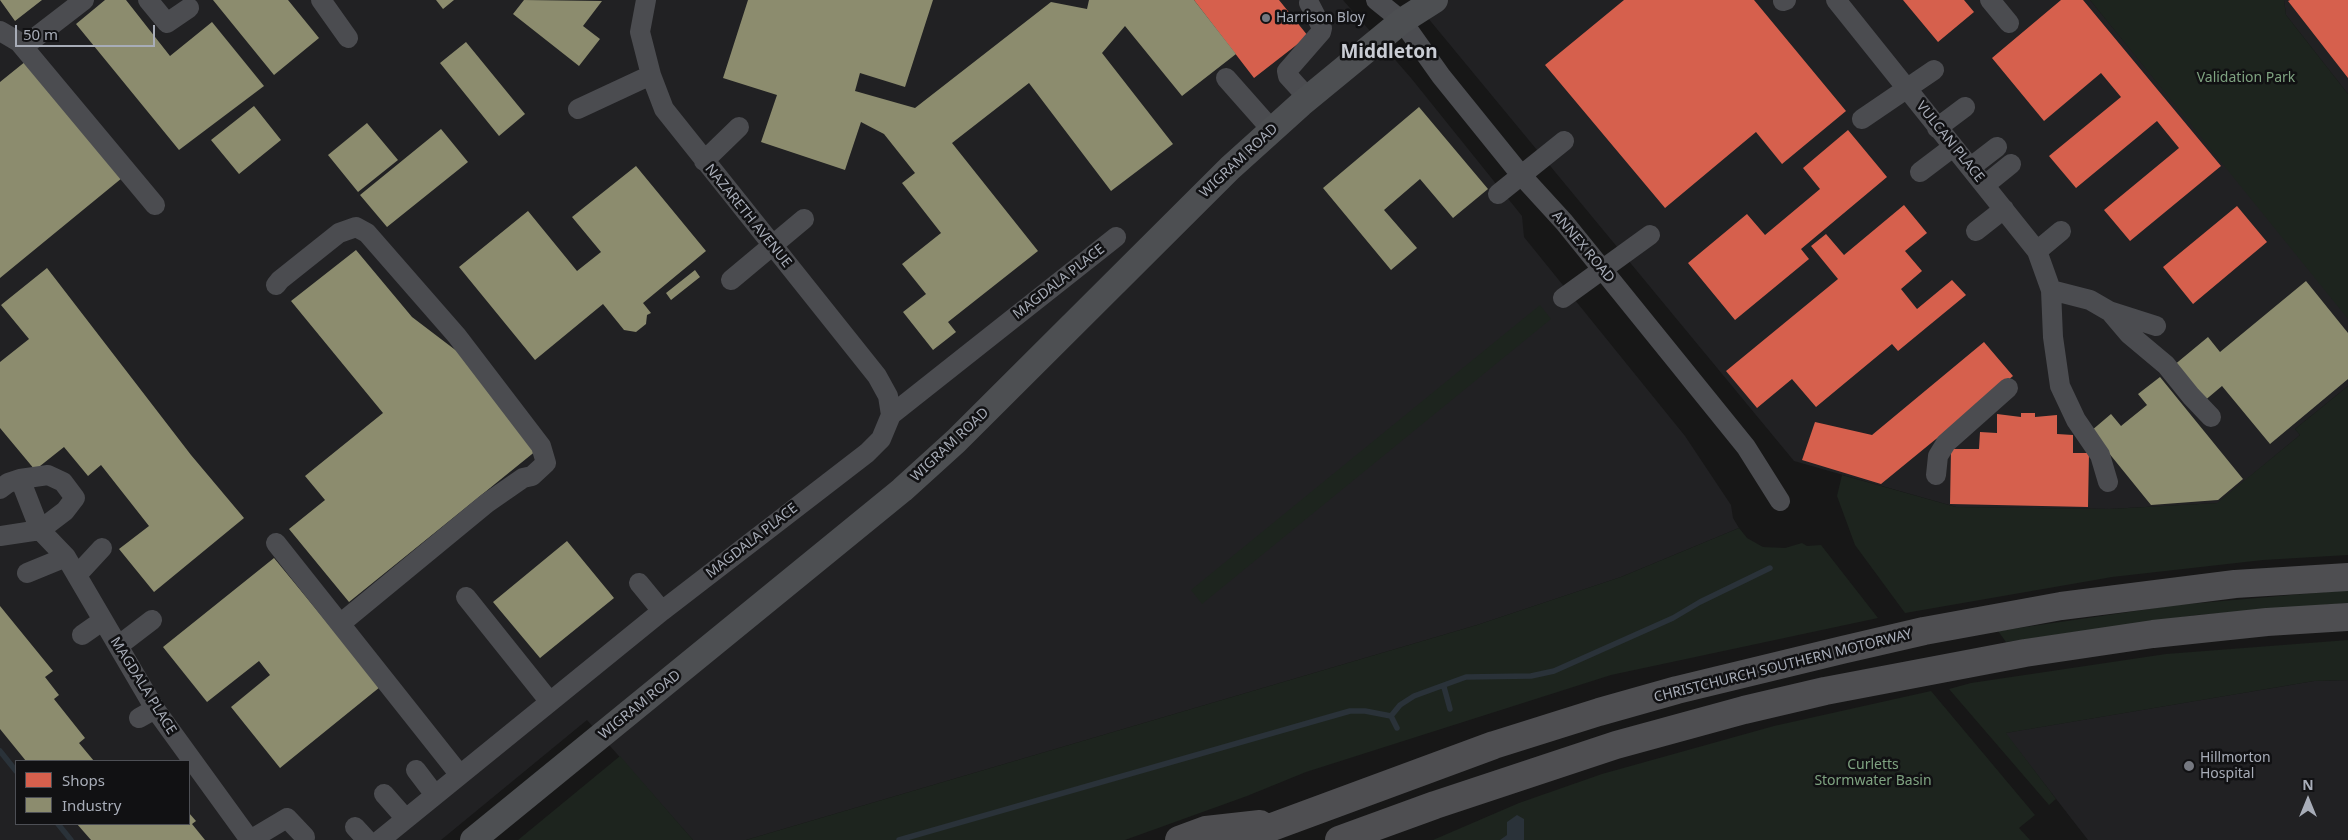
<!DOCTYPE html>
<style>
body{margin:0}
#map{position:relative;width:2348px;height:840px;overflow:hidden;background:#171717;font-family:"Noto Sans",sans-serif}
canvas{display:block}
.legend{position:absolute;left:15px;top:760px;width:175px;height:65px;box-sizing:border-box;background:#111113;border:1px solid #4d4f55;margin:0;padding:6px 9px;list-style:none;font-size:15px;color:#a8adb8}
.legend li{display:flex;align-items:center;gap:10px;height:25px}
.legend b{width:25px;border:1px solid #4d4f55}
.north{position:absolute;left:2283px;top:775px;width:50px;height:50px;-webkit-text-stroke:4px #111113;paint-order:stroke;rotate:0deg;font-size:14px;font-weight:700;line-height:20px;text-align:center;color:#a8adb8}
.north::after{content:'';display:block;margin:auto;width:18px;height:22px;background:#a8adb8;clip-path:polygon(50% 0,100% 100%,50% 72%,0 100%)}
.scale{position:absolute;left:15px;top:25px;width:140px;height:22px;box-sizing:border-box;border:2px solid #a8adb8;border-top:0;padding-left:6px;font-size:15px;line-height:18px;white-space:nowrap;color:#a8adb8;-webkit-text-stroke:4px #111113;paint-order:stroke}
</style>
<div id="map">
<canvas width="2348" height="840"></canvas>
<ul class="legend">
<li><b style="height:14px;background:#d6604d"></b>Shops</li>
<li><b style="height:14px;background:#8c8c6e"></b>Industry</li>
</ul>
<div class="north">N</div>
<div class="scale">50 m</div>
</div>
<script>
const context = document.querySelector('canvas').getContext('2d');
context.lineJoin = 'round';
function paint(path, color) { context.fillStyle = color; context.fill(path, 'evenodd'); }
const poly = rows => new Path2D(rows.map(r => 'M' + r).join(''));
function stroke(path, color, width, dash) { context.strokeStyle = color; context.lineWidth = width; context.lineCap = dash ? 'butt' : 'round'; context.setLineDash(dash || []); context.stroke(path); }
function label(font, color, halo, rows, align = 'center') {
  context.font = font + ' "Noto Sans",sans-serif'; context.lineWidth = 5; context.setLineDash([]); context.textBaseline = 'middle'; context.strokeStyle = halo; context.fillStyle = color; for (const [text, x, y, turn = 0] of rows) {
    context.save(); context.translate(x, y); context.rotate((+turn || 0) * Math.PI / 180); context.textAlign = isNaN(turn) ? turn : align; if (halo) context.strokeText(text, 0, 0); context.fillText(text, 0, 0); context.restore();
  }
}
paint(poly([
 [0,0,1343,0,1411,78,1522,216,1524,237,1685,436,1731,505,1733,518,1739,528,1621,577,1477,625,746,840,693,840,587,720,441,840,0,840],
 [16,761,189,761,189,824,16,824],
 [1413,0,2090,0,2348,315,2348,386,2295,429,2300,435,2218,503,2110,509,1956,507,1794,461],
 [2284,0,2348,0,2348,94,2286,15],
 [2348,680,2348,840,2088,840,2005,733,2314,681]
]), '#212123');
paint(poly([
 [2090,0,2284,0,2286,15,2348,94,2348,319],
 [1540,305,1551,319,1202,604,1191,590],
 [2348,386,2348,555,2263,560,2112,577,1905,613,1855,545,1837,496,1842,475,1956,507,2110,509,2217,503,2300,435,2295,429],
 [1739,528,1747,538,1763,547,1785,548,1802,543,1807,546,1821,545,1878,618,1611,675,1306,772,1247,796,1125,840,746,840,1477,625,1621,577],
 [2348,590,2348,603,2197,615,2006,642,1998,631,2177,605],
 [2348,640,2348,680,2314,681,2006,733,2056,799,2049,805,1949,689,1971,683,2166,654],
 [1931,691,2035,815,2019,828,2030,840,1433,840,1519,803,1602,774,1774,726],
 [620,756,693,840,518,840]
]), '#1d241e');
paint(poly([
 [1517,815,1524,819,1524,840,1500,840,1507,835,1507,822]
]), '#2a3239');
paint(poly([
 [1194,0,1279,0,1308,36,1254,78],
 [1624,0,1754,0,1846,111,1782,164,1756,132,1665,208,1545,65],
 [1903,0,1964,0,1974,12,1938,42],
 [2061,0,2083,0,2221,166,2130,241,2104,210,2179,148,2157,121,2076,188,2049,156,2121,97,2101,73,2044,121,1992,58],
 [2290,0,2348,0,2348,78,2288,1],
 [1848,130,1887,177,1801,249,1809,259,1735,320,1688,263,1747,214,1765,235,1820,189,1803,168],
 [1904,205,1927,233,1905,251,1922,271,1901,289,1917,309,1952,280,1966,295,1898,351,1892,344,1816,407,1792,379,1757,408,1726,371,1838,279,1811,246,1826,234,1844,255],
 [2237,206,2267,242,2193,304,2163,267],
 [1984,342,2013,376,1881,484,1802,460,1815,422,1872,435],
 [2021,413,2035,413,2035,417,2057,415,2057,434,2073,435,2073,453,2089,453,2088,507,1950,504,1951,449,1979,449,1980,432,1997,433,1997,414,2021,417]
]), '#d6604d');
paint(poly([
 [0,0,42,0,15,21],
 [105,0,126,0,170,56,212,22,264,86,179,150,76,24],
 [213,0,288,0,319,38,274,75],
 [436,0,454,0,443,9],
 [524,0,602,1,583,26,600,39,579,66,513,14],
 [748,0,933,0,905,87,860,73,855,91,915,108,1051,2,1087,9,1089,0,1194,0,1236,54,1182,96,1125,26,1102,53,1173,144,1111,191,1029,83,952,143,1038,251,948,322,956,332,933,350,903,312,926,294,902,264,941,233,902,183,915,173,884,134,861,122,845,170,761,142,777,95,723,78],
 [466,42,525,114,499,136,440,63],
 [26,61,122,178,0,278,0,82],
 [254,106,281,140,239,174,211,140],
 [1419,107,1488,189,1453,218,1420,179,1384,210,1417,248,1391,270,1323,188],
 [367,123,398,160,358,192,328,155],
 [441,129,468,162,387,227,360,195],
 [636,166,706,251,643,303,651,313,647,315,646,324,636,332,624,330,603,304,535,360,459,267,528,211,577,271,601,252,572,217],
 [356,250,412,317,458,352,537,450,349,602,289,529,325,500,305,476,383,413,291,301],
 [47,268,191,455,244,518,154,592,119,549,149,526,101,465,88,476,64,447,35,470,0,428,0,362,29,339,1,305],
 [695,270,700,277,671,300,666,293],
 [2306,281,2348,333,2348,379,2270,444,2222,386,2203,402,2173,366,2208,337,2220,352],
 [2160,377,2243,479,2218,500,2151,505,2091,431,2111,414,2121,426,2147,405,2138,394],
 [567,541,614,598,540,658,493,602],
 [274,558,380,687,280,768,231,707,270,675,259,661,207,702,163,647],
 [0,606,53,671,45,677,59,695,54,699,85,738,79,743,94,761,26,761,0,729],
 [189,813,196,821,192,824,205,840,91,840,77,824,189,824]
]), '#8c8c6e');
stroke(poly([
 [1444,687,1450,709],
 [1391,716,1400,705,1414,696,1466,677,1531,676,1554,671,1673,618,1700,602,1770,568],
 [1391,716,1397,728],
 [0,751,16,771],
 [58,824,71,840],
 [899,840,1350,711,1365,711,1391,716]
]), '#2a3239', 5.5);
stroke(poly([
 [148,0,167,23,189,8],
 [321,0,348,38],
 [646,0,640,32,651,75,664,109,877,376,888,396,891,415],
 [1376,0,1402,21,1441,76,1521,175,1564,222,1746,447,1780,501],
 [1836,0,2037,251,2051,290],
 [1990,0,2009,23],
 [1783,1,1786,0],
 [0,31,19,42,155,205],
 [23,47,84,0],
 [1226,78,1272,130],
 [1308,98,1288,76,1287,71,1321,32,1322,28,1309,3],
 [578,109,651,75],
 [1862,119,1934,70],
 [1937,128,1965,107],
 [704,161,739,127],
 [1971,167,1997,147],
 [1920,172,1953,147],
 [1985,185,2011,164],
 [1498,194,1564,141],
 [1976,231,2004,209],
 [2037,251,2061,231],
 [731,280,804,219],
 [276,285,280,280,339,233,356,227,367,233,457,336,541,446,546,463,532,476,523,478,487,503,340,624],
 [1563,298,1650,235],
 [2112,314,2129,334,2166,365,2191,396,2211,417],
 [1936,475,1938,456,1946,443,2008,388],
 [20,479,40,530,66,557,155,709,250,840],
 [2108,482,2100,455,2076,420,2060,386,2053,337,2051,290,2090,300,2109,311,2156,326],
 [0,489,8,483,20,479,48,475,63,482,75,498,65,511,40,530,0,536],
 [276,543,460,775],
 [27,573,66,557],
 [77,575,102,548],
 [639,583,662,611],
 [466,597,550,702],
 [82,635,102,621],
 [118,646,152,620],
 [139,718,155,709],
 [416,770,435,795],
 [384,794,406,819],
 [355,827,367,840],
 [250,840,287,818,305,837],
 [380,840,662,611,867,453,881,439,891,415,1116,237]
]), '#4b4c50', 20);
stroke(poly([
 [473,840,902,490,956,441,1230,168,1301,104,1402,21,1435,0]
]), '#4d4f52', 26);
stroke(poly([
 [1179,840,1206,830,1260,824],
 [1237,840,1494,745,1599,712,1677,690,1842,650,1924,631,2061,606,2235,584,2348,577],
 [1339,840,1435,805,1616,745,1744,710,1825,691,2025,653,2153,634,2267,622,2348,617]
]), '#4e4e51', 28);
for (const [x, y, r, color] of [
 [1266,18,5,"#757880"],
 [2189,766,6,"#757880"]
]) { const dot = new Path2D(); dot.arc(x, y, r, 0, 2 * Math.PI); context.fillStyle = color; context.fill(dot); stroke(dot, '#111113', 2); }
label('14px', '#a8adb8', '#111113', [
 ["Harrison Bloy",1276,18],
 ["Hillmorton",2200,758],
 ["Hospital",2200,774]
], 'left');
label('14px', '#7fa381', '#111113', [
 ["Validation Park",2246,78],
 ["Curletts",1873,765],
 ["Stormwater Basin",1873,781]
]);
label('14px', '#a8adb8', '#111113', [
 ["VULCAN PLACE",1950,142,51],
 ["WIGRAM ROAD",1239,161,-43],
 ["NAZARETH AVENUE",748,216,51],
 ["ANNEX ROAD",1583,247,50],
 ["MAGDALA PLACE",1059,282,-38],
 ["WIGRAM ROAD",950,445,-43],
 ["MAGDALA PLACE",752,541,-38],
 ["CHRISTCHURCH SOUTHERN MOTORWAY",1783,666,-14],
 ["MAGDALA PLACE",143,686,58],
 ["WIGRAM ROAD",640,705,-39]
]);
label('bold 19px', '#c9ccd4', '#111113', [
 ["Middleton",1389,53]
]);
</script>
